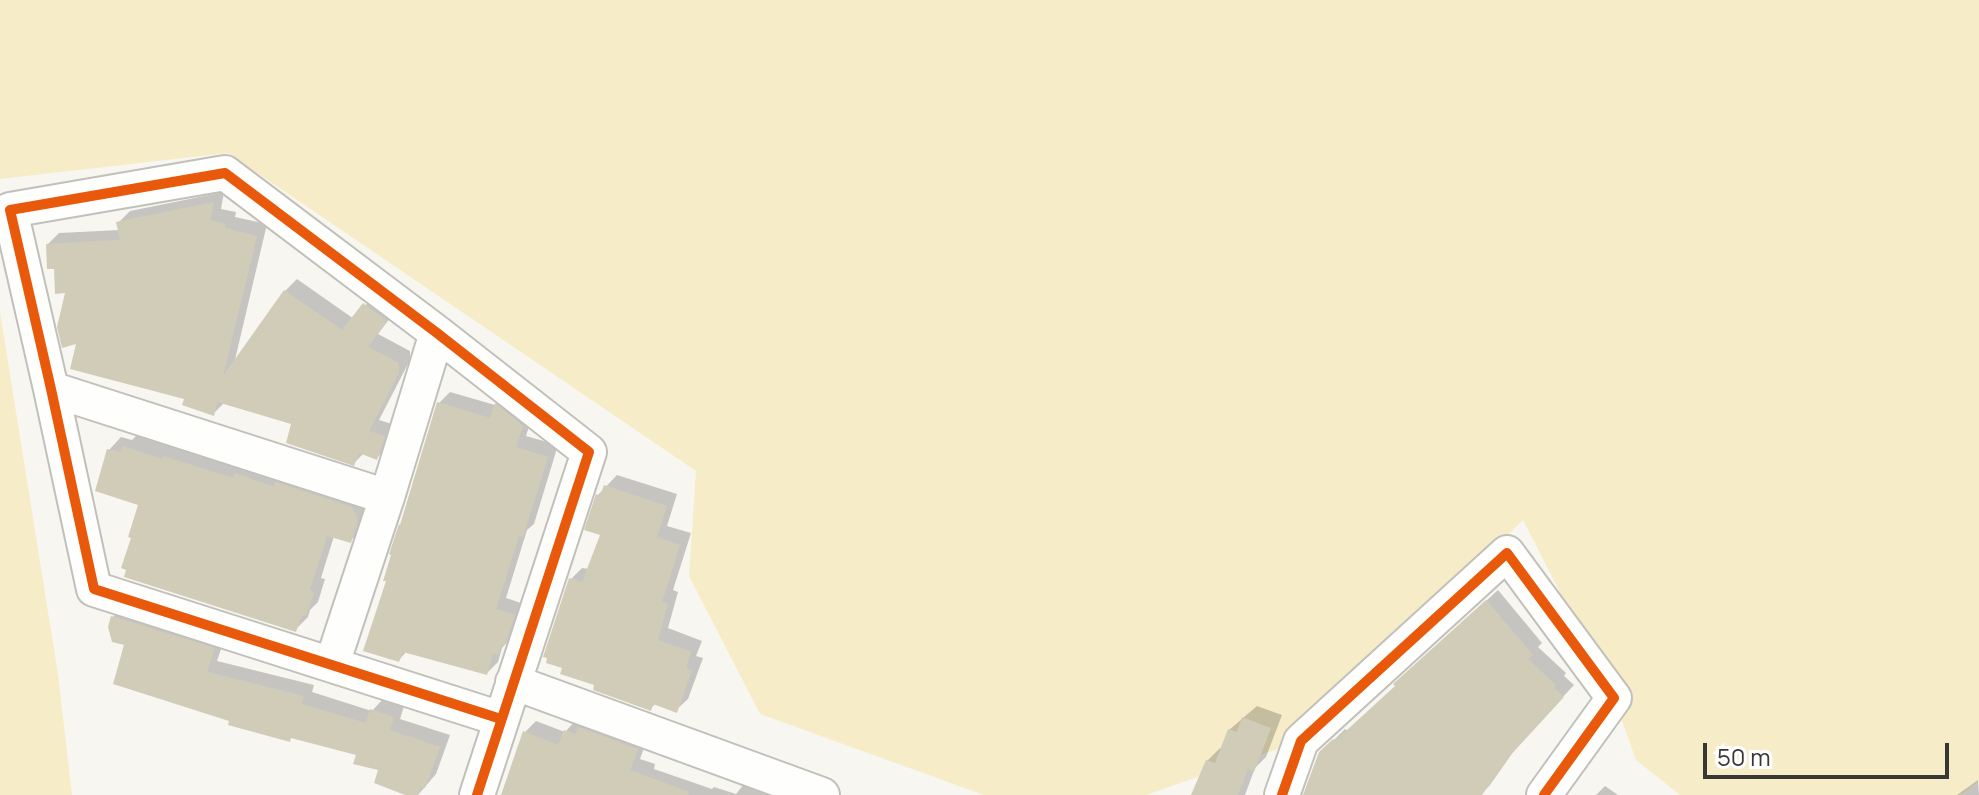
<!DOCTYPE html>
<style>
body{margin:0}
#map{position:relative;width:1979px;height:795px;overflow:hidden;background:#f8f6f0;font-family:Manrope,sans-serif}
canvas{display:block}
.scale{position:absolute;left:1703px;top:743px;width:246px;height:36px;box-sizing:border-box;border:4px solid #383733;border-top:0;padding-left:10px;font-size:24px;line-height:28px;white-space:nowrap;color:#383733;-webkit-text-stroke:6px #fff;paint-order:stroke}
</style>
<div id="map">
<canvas width="1979" height="795"></canvas>
<div class="scale">50 m</div>
</div>
<script>
const context = document.querySelector('canvas').getContext('2d');
context.lineJoin = 'round';
function paint(path, color) { context.fillStyle = color; context.fill(path, 'evenodd'); }
const poly = rows => new Path2D(rows.map(r => 'M' + r).join(''));
function stroke(path, color, width, dash) { context.strokeStyle = color; context.lineWidth = width; context.lineCap = dash ? 'butt' : 'round'; context.setLineDash(dash || []); context.stroke(path); }
paint(poly([
 [0,0,1979,0,1979,781,1960,795,1680,795,1636,760,1614,698,1523,520,1301,741,1146,795,984,795,760,714,689,576,696,471,228,153,0,179],
 [0,312,58,674,72,795,0,795]
]), '#f6edc8');
paint(poly([
 [224,192,221,209,236,212,235,217,267,224,234,364,285,291,297,279,354,319,376,293,397,309,378,334,410,351,410,360,379,420,395,425,388,446,377,458,364,453,354,463,294,423,225,402,213,414,187,398,79,342,67,291,48,244,59,233,120,230,118,223,130,211],
 [450,392,495,405,507,394,533,414,526,436,558,445,534,524,527,530,506,598,524,604,516,632,502,648,498,662,487,673,407,651,399,660,439,403],
 [137,435,175,447,177,445,370,506,363,528,350,541,334,536,321,578,325,579,318,602,310,610,308,617,296,629,141,503,109,450,121,437,132,440],
 [617,475,677,494,667,526,691,533,673,590,678,592,668,628,702,641,696,656,703,658,688,699,676,710,656,703,650,709,564,667,571,579,582,568,589,569,602,534,598,495],
 [1498,590,1542,643,1538,647,1566,673,1564,676,1574,685,1518,745,1490,785,1480,795,1305,795,1321,753,1345,729,1348,731,1398,686,1407,673],
 [124,605,225,637,217,661,314,685,312,692,372,711,383,699,404,706,400,719,450,735,436,774,418,795,410,795,380,769,358,754,231,720,126,644,110,627,113,617],
 [1257,706,1282,715,1266,757,1255,768,1245,795,1193,795,1207,761,1220,748,1222,749,1229,730],
 [577,719,648,737,640,759,655,764,654,769,712,789,714,787,736,794,748,779,790,795,503,795,525,732,536,721,565,732],
 [1978,780,1979,795,1957,795],
 [1605,786,1618,795,1596,795]
]), '#0003');
paint(poly([
 [214,202,210,220,226,224,225,228,257,236,223,376,284,290,342,330,363,303,387,321,368,347,399,363,399,373,369,431,385,436,377,460,359,453,354,466,286,443,291,424,217,402,214,416,182,405,184,399,70,369,76,344,62,348,57,327,65,293,55,294,54,269,47,269,46,244,120,240,116,222],
 [437,402,490,418,495,403,523,426,516,447,548,457,523,537,519,536,496,609,515,615,505,645,502,644,498,655,493,653,487,675,403,652,399,662,363,651,386,581,383,581,391,555,389,554,399,524,400,525],
 [123,446,162,459,163,456,233,478,235,473,274,487,275,482,352,507,358,520,351,543,327,536,310,590,314,592,306,616,302,615,296,632,124,577,126,570,121,568,131,538,128,537,138,505,95,491,107,449,121,452],
 [604,485,667,506,657,537,680,545,662,602,668,603,658,640,691,652,686,668,692,670,677,713,653,704,651,711,593,690,594,685,560,674,562,668,546,663,547,658,543,657,569,578,582,582,600,535,584,530,596,494,600,496],
 [1486,600,1533,655,1528,659,1556,685,1554,688,1564,697,1507,759,1482,795,1303,795,1319,752,1333,739,1335,741,1395,686,1393,684],
 [111,616,215,648,207,672,304,696,301,704,366,723,370,709,394,717,390,730,440,747,425,788,421,787,418,795,405,795,374,783,378,770,353,764,356,755,291,738,290,742,228,725,229,721,113,684,124,645,112,642,108,627],
 [1242,717,1271,728,1254,772,1248,769,1238,795,1191,795,1206,760,1215,763,1228,729,1237,732],
 [578,727,638,749,630,770,689,792,688,795,501,795,523,731,558,745,564,730,576,734]
]), '#d1ccb7');
const minor = poly([
 [51,389,387,497],
 [332,664,387,497,437,333],
 [513,682,822,795],
 [477,795,589,452,437,333,225,173,10,210,51,389,94,589,501,719],
 [1282,795,1301,741,1507,553,1614,698,1544,795]
]);
stroke(minor, '#c1c0bb', 38);
stroke(minor, '#fefefd', 34);
stroke(poly([
 [477,795,589,452,437,333,225,173,10,210,51,389,94,589,501,719],
 [1282,795,1301,741,1507,553,1614,698,1544,795]
]), '#e8590c', 10);
</script>
